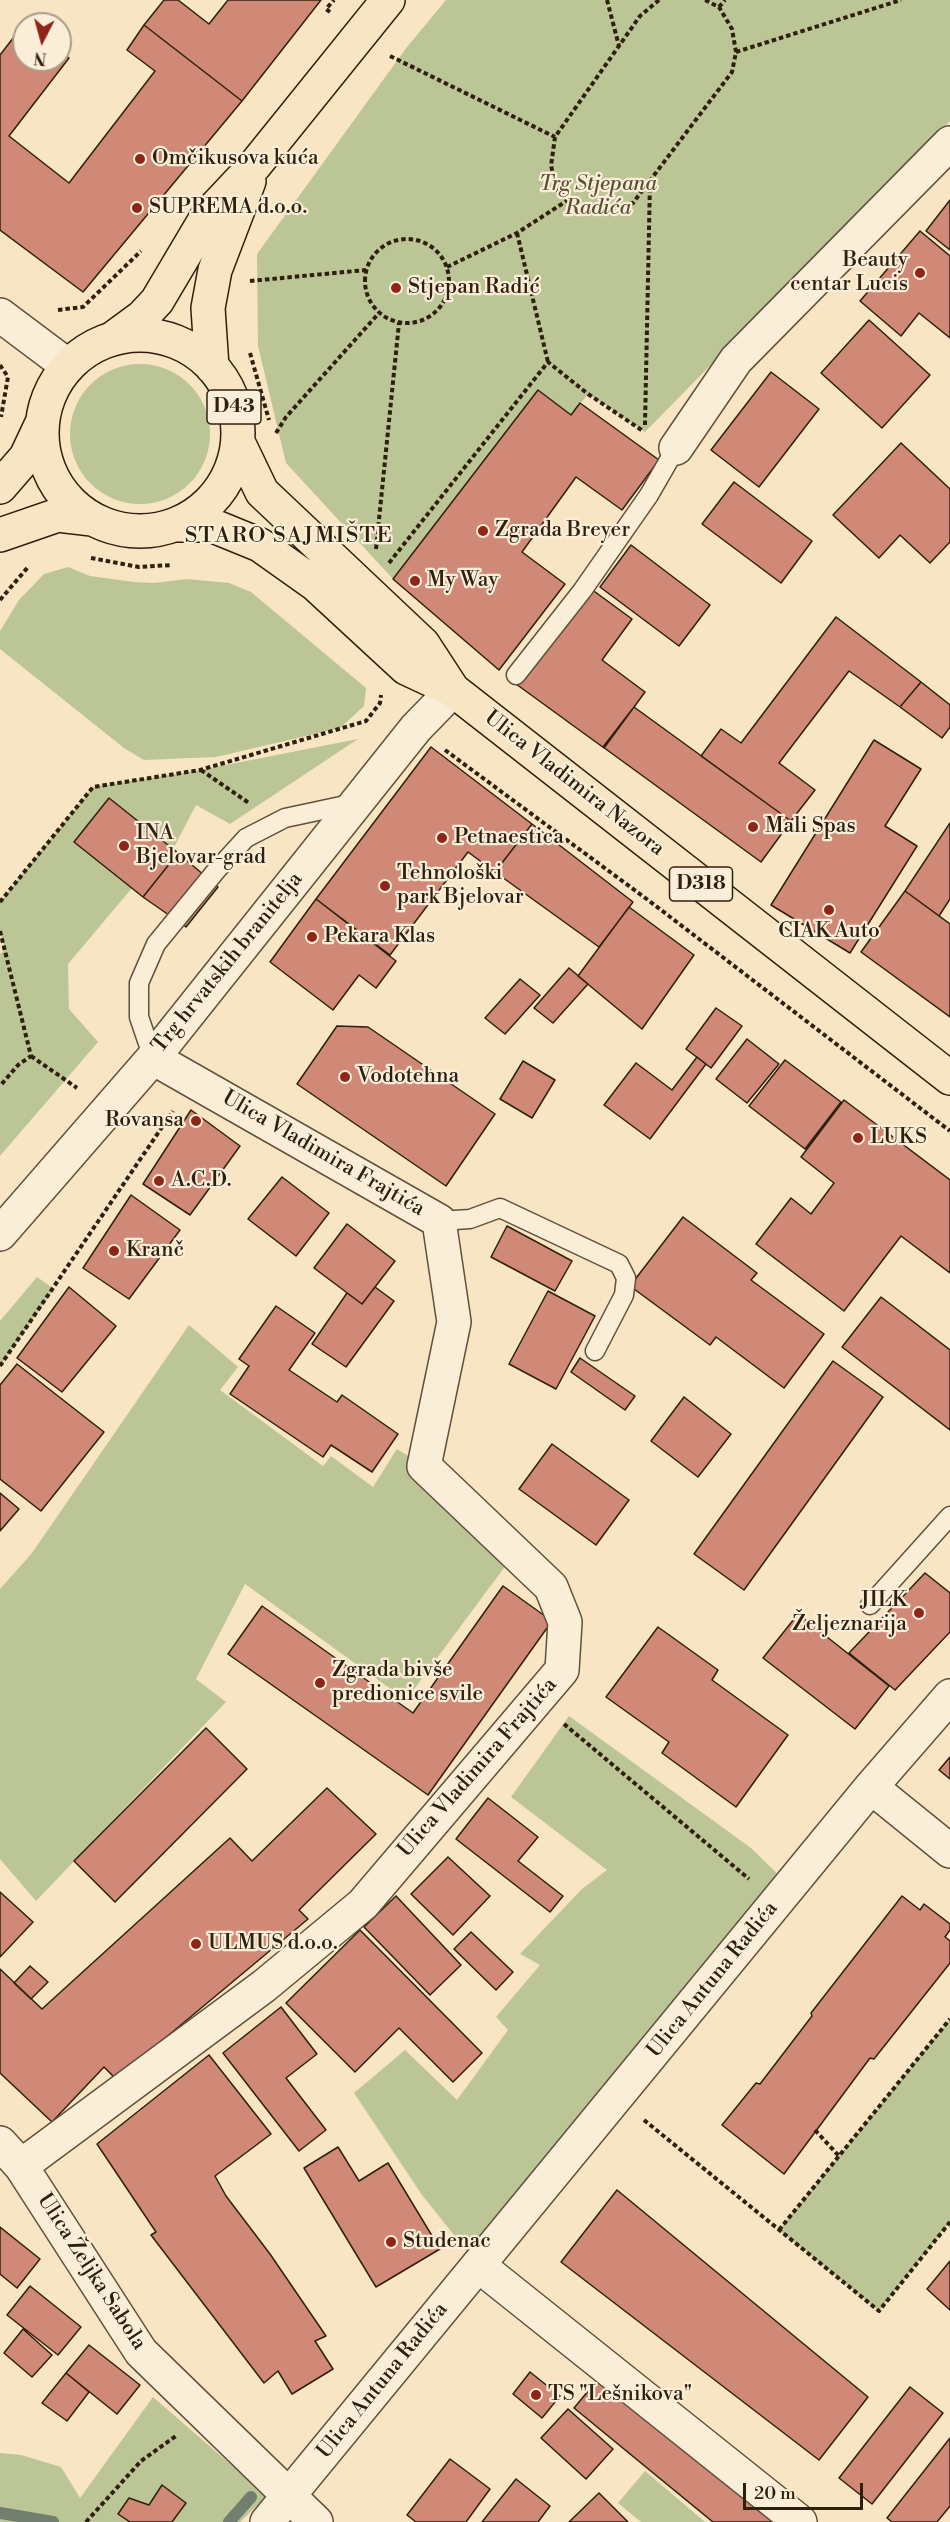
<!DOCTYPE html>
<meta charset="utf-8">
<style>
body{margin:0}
#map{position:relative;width:950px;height:2522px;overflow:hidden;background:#f8e5c4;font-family:"Libre Bodoni",serif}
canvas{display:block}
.north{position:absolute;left:12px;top:12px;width:60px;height:60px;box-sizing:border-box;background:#faeed9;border:2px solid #a99c88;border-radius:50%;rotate:186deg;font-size:16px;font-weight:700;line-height:24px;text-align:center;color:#2f200e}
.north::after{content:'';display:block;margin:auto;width:21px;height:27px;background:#8f2418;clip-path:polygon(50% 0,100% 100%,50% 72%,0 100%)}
.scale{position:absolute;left:743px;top:2483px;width:120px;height:27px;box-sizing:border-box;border:3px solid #2f200e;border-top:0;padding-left:8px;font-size:18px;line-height:21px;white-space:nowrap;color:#2f200e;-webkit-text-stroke:4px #faeed9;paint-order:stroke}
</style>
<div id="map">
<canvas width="950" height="2522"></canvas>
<div class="north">N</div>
<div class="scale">20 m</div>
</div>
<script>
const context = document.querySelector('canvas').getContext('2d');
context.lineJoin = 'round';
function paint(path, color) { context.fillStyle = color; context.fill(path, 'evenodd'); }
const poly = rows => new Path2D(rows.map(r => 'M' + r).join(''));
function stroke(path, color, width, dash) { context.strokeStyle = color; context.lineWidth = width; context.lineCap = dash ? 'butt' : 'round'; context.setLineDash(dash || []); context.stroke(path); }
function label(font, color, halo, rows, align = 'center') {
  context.font = font + ' "Libre Bodoni",serif'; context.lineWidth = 4.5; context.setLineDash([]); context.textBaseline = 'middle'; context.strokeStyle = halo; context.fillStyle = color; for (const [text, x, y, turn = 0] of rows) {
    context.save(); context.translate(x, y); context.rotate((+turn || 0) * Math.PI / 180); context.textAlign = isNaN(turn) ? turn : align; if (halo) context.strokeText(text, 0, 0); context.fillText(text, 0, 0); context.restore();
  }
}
paint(poly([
 [446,0,950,0,950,121,645,432,588,394,571,415,538,390,393,579,286,463,258,346,257,254,407,47],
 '70 434a70 70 0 1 1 140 0a70 70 0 1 1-140 0Z',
 [68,567,90,576,134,582,154,583,187,579,229,583,251,592,366,688,364,706,340,728,216,757,144,760,124,748,0,649,0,631,19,600,44,574],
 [358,739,230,824,196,805,173,849,132,888,68,964,69,1009,98,1042,0,1156,0,954,5,950,0,931,0,902,93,787,200,770],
 [37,1277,54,1289,0,1366,0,1321],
 [189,1325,238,1367,220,1390,323,1466,331,1456,373,1487,397,1449,424,1466,515,1553,406,1700,245,1584,196,1679,226,1702,36,1901,0,1859,0,1589,32,1553],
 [569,1716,751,1848,790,1886,478,2265,422,2195,354,2093,405,2050,457,2100,508,2030,496,2017,540,1965,520,1954,582,1889,607,1870,511,1797],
 [950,2019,950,2222,879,2311,779,2230],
 [153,2397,267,2496,240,2522,0,2522,0,2453,21,2455,61,2467,80,2498],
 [645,2471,705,2522,641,2522,618,2503]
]), '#bcc595');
stroke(poly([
 [0,2513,53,2522],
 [229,2522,251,2497]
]), '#727f6f', 12);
const building = poly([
 [164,0,178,0,209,24,228,0,321,0,242,101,144,25,164,0],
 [24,24,24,60,60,60,60,52,69,58,9,136,69,183,155,71,127,50,144,25,242,101,83,292,0,230,0,55,24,24],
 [950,200,950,250,926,231,950,200],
 [920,231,950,256,950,338,919,313,901,336,860,301,920,231],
 [869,320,930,375,882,428,821,373,869,320],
 [771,372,819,409,759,487,711,450,771,372],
 [538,390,571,415,580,403,659,460,622,510,576,477,522,552,565,584,499,670,393,579,538,390],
 [901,443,950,489,950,542,930,563,900,535,879,558,833,515,901,443],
 [734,482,812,541,781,583,702,524,734,482],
 [631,545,710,605,679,646,600,587,631,545],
 [587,586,632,619,602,660,645,692,604,748,516,684,587,586],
 [836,617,921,682,900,707,849,671,779,763,815,790,791,821,701,756,721,729,741,743,836,617],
 [921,682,950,705,950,727,942,738,900,707,921,682],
 [634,707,791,821,761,862,603,747,634,707],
 [874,740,921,769,885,826,917,846,850,953,771,905,874,740],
 [431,747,532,824,495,872,468,852,390,955,316,899,431,747],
 [109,798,178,853,143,897,74,842,109,798],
 [950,823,950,899,939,916,905,891,950,823],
 [532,824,633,902,599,947,495,872,532,824],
 [178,853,218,887,186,927,143,897,178,853],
 [905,891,950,924,950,1017,861,952,905,891],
 [316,899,396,961,376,988,359,975,333,1010,270,962,316,899],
 [629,907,694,955,642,1029,578,976,629,907],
 [569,968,588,984,553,1023,534,1008,569,968],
 [520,979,540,995,505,1034,485,1018,520,979],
 [716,1008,742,1026,711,1068,686,1049,716,1008],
 [337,1026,368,1027,495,1114,446,1186,297,1084,337,1026],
 [747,1039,779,1064,747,1103,716,1079,747,1039],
 [697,1057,706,1064,650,1139,604,1105,636,1063,672,1090,697,1057],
 [785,1060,841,1102,805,1149,749,1106,785,1060],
 [523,1061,555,1080,532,1118,500,1099,523,1061],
 [844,1100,950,1180,950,1273,901,1236,844,1311,756,1244,791,1198,811,1214,834,1183,801,1157,844,1100],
 [191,1110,240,1146,190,1215,143,1184,191,1110],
 [282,1177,329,1213,296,1256,248,1219,282,1177],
 [131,1195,180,1230,129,1299,83,1268,131,1195],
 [683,1217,757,1273,751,1280,824,1334,784,1388,716,1337,710,1345,630,1286,683,1217],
 [347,1224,395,1261,362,1304,314,1268,347,1224],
 [507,1226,572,1261,555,1291,491,1257,507,1226],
 [69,1287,116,1326,62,1392,17,1358,69,1287],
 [375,1287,394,1301,346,1367,312,1344,347,1293,362,1304,375,1287],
 [548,1291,595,1316,556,1389,509,1364,548,1291],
 [881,1297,950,1350,950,1430,842,1347,881,1297],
 [276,1306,315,1333,289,1370,337,1402,342,1395,398,1434,372,1472,331,1445,323,1457,230,1394,249,1366,239,1359,276,1306],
 [580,1358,635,1396,625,1410,571,1372,580,1358],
 [833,1361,883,1397,744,1590,694,1554,833,1361],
 [17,1364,104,1432,41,1511,0,1479,0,1385,17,1364],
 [684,1397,731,1434,698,1477,651,1441,684,1397],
 [552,1444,629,1500,596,1545,519,1489,552,1444],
 [0,1493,19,1509,0,1531,0,1493],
 [925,1573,950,1593,950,1632,895,1690,849,1653,925,1573],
 [503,1586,552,1621,428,1795,228,1654,262,1606,413,1713,503,1586],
 [798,1614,889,1686,855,1729,763,1658,798,1614],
 [658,1627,718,1670,712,1680,788,1735,736,1807,662,1753,669,1742,606,1697,658,1627],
 [206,1728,247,1769,115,1902,74,1861,206,1728],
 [950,1757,950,1779,939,1770,950,1757],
 [327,1788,376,1834,299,1910,308,1919,116,2079,104,2067,52,2122,0,2073,0,1969,42,2009,230,1838,252,1861,327,1788],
 [488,1798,538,1837,518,1861,563,1896,550,1912,456,1839,488,1798],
 [448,1857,490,1896,453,1935,411,1894,448,1857],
 [0,1892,33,1922,0,1957,0,1892],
 [396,1896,461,1965,430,1995,364,1927,396,1896],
 [902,1896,920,1910,924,1904,950,1924,950,1930,945,1937,950,1941,950,1963,874,2059,870,2058,784,2174,722,2125,756,2083,760,2084,812,2016,811,2013,902,1896],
 [360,1930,482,2053,453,2082,399,2028,355,2072,286,2003,360,1930],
 [471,1932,513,1972,496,1990,454,1949,471,1932],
 [30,1966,48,1982,31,1999,14,1983,30,1966],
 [281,2007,317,2054,286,2078,326,2130,299,2151,223,2053,281,2007],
 [209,2055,271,2134,215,2176,226,2196,270,2254,326,2336,315,2341,333,2369,292,2394,278,2371,264,2383,151,2235,156,2232,97,2144,209,2055],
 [338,2147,359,2181,388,2163,440,2249,376,2287,304,2168,338,2147],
 [617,2190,868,2397,819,2460,561,2262,617,2190],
 [0,2227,40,2259,17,2288,0,2274,0,2227],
 [950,2261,950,2310,927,2289,950,2261],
 [30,2286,81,2327,58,2355,7,2315,30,2286],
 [23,2329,52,2355,32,2377,4,2353,23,2329],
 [89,2345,140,2385,117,2414,66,2373,89,2345],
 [530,2372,560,2396,542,2418,513,2394,530,2372],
 [66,2373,89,2392,67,2421,42,2403,66,2373],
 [599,2378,774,2522,713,2522,574,2408,599,2378],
 [910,2387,943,2413,872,2504,839,2478,910,2387],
 [568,2409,613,2449,586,2479,541,2438,568,2409],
 [950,2438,950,2506,937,2522,892,2522,887,2518,950,2438],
 [450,2459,490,2489,466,2522,416,2522,407,2515,450,2459],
 [516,2479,550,2506,538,2522,482,2522,516,2479],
 [162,2485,186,2503,172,2522,130,2522,118,2514,129,2498,149,2505,162,2485],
 [599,2493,628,2522,569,2522,599,2493]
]);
paint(building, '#d08877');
stroke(building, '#2f200e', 1.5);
const lane = poly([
 [516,675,582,591,649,495,676,448],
 [153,1058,139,1017,139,983,156,944,215,872,246,838,285,818,355,803],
 [439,1221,470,1219,500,1208,619,1264,626,1278,624,1295,595,1351],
 [870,1605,950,1516]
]);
const street = poly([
 [0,315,68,366],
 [676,448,736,360,950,143],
 [0,1234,153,1058,416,728,453,690],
 [871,1787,950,1851],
 [0,2143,21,2166,141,2352,316,2522],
 [21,2166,264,1986,363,1904,562,1670,565,1622,551,1587,424,1466,454,1322,439,1221,153,1058],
 [478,2265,800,2522],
 [267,2522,871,1787,950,1696]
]);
const primary = poly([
 '42 433a98 98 0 1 1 196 0a98 98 0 1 1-196 0Z',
 [112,339,142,317,157,301,208,215,255,165,388,0],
 [212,367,208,308,215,270,249,181],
 [238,442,262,492,423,644,453,690],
 [0,487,26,457,42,423],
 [175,525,211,525,260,545,315,584,406,668,453,690,950,1078],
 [0,535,58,515,92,519]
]);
stroke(lane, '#61513c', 21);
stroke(street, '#61513c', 36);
stroke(primary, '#2f200e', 36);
stroke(poly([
 [607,0,619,46],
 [659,0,640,16,555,137,551,166,558,191,579,209,605,210,633,203,732,72,736,52,732,29,719,7,705,0],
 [719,7,725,0],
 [330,12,326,9,334,0],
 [736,52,901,0],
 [390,56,555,137],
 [517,233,548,362],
 '365 281a42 42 0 1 1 84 0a42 42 0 1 1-84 0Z',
 [447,267,517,233,568,200],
 [250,281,366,270],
 [58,310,83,307,141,251],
 [250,353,269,420],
 [0,365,8,377,1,417],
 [645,425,650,181],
 [276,433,286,417,379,313],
 [376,549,399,323],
 [91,558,139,567,172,565],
 [389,563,548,362,588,394,643,431],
 [0,600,28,567],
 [445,750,648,900,950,1131],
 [201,770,249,803],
 [0,902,93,787,200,770,366,721,380,703,381,695],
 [0,931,31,1056,18,1065,0,1086],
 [31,1056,77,1088],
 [0,1366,173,1111],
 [564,1724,749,1879],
 [644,2120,879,2311,950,2222],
 [815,2130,839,2156],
 [779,2230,950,2019],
 [86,2522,141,2461,176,2436]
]), '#2f200e', 4, [4.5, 3]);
stroke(lane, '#faeed9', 18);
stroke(street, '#faeed9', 33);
stroke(primary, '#f8e5c4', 33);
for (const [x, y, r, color] of [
 [140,159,6,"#8f2418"],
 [137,208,6,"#8f2418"],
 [920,273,6,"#8f2418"],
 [396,288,6,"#8f2418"],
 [483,531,6,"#8f2418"],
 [415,581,6,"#8f2418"],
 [753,827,6,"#8f2418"],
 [442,838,6,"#8f2418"],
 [124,846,6,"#8f2418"],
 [385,886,6,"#8f2418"],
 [829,910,6,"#8f2418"],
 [312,937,6,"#8f2418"],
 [345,1077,6,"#8f2418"],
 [196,1121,6,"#8f2418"],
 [858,1138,6,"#8f2418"],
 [159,1181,6,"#8f2418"],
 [114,1251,6,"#8f2418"],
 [919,1613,6,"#8f2418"],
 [320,1683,6,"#8f2418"],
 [196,1944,6,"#8f2418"],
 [391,2242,6,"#8f2418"],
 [536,2395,6,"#8f2418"]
]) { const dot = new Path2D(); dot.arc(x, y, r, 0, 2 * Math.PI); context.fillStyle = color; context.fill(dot); stroke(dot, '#faeed9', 2); }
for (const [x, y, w] of [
 [234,407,54],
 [701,884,63]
]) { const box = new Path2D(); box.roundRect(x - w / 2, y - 17, w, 34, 4.5); context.fillStyle = '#faeed9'; context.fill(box); stroke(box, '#2f200e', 1.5); }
label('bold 20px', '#2f200e', null, [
 ["D43",234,407],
 ["D318",701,884]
]);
label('21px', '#2f200e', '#faeed9', [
 ["Omčikusova kuća",152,159],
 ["SUPREMA d.o.o.",149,208],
 ["Beauty",908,261,"right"],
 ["centar Lucis",908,285,"right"],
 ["Stjepan Radić",408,288],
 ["Zgrada Breyer",495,531],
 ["My Way",427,581],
 ["Mali Spas",765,827],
 ["INA",136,834],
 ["Bjelovar-grad",136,858],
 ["Petnaestica",454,838],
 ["Tehnološki",397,874],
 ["park Bjelovar",397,898],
 ["CIAK Auto",829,932,"center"],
 ["Pekara Klas",324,937],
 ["Vodotehna",357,1077],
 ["Rovansa",184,1121,"right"],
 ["LUKS",870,1138],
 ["A.C.D.",171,1181],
 ["Kranč",126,1251],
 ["JILK",907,1601,"right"],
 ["Željeznarija",907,1625,"right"],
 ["Zgrada bivše",332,1671],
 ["predionice svile",332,1695],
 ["ULMUS d.o.o.",208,1944],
 ["Studenac",403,2242],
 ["TS \"Lešnikova\"",548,2395]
], 'left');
label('italic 21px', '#595236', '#faeed9', [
 ["Trg Stjepana",598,185],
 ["Radića",598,209]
]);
label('21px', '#2f200e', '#faeed9', [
 ["Ulica Vladimira Nazora",574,784,38],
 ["Trg hrvatskih branitelja",228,963,-51],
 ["Ulica Vladimira Frajtića",323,1154,30],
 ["Ulica Vladimira Frajtića",478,1768,-49],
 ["Ulica Antuna Radića",713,1980,-51],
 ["Ulica Željka Sabola",91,2272,57],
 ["Ulica Antuna Radića",383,2381,-51]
]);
context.letterSpacing = '1.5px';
label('22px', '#2f200e', '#faeed9', [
 ["STARO SAJMIŠTE",289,537]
]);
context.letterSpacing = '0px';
</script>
